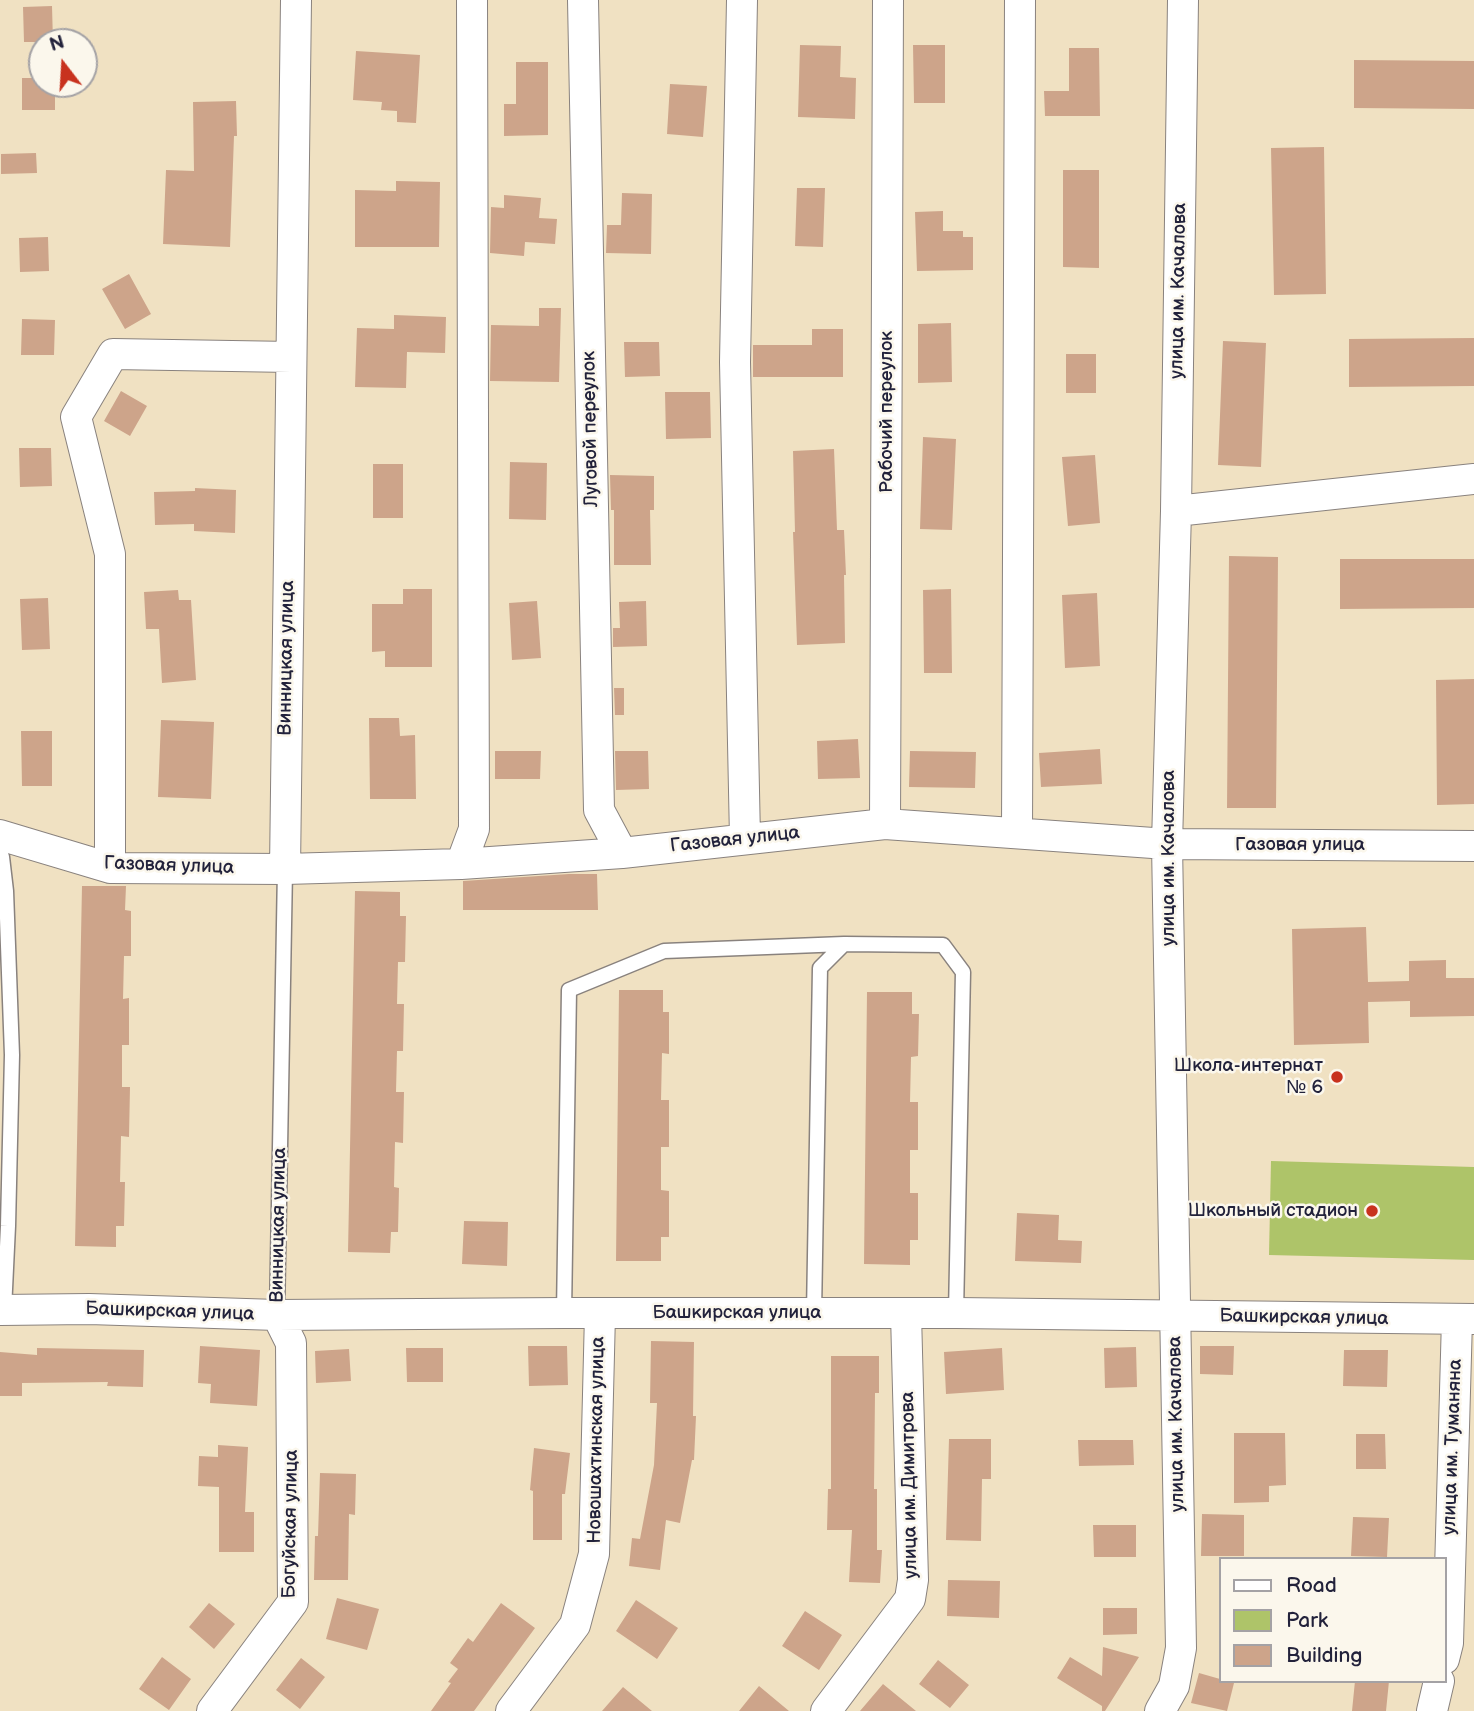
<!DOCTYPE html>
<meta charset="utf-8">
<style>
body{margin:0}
#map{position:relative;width:1474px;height:1711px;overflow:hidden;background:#f0e1c2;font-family:"Balsamiq Sans",sans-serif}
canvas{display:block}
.legend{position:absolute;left:1219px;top:1557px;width:228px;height:126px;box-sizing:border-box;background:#fbf7ec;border:2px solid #a4a2a5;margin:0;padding:9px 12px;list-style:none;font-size:21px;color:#22223b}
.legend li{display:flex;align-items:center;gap:14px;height:35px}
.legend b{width:35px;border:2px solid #a4a2a5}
.north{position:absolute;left:28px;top:28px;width:70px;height:70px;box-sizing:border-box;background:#fbf7ec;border:2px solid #a4a2a5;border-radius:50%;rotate:343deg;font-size:19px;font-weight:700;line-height:28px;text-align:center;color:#22223b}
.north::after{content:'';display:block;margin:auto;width:24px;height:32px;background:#c8321e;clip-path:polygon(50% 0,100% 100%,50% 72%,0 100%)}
</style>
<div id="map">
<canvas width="1474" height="1711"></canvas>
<ul class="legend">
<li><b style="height:9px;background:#fff"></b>Road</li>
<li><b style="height:19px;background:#aec469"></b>Park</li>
<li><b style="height:19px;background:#cda48a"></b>Building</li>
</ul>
<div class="north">N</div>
</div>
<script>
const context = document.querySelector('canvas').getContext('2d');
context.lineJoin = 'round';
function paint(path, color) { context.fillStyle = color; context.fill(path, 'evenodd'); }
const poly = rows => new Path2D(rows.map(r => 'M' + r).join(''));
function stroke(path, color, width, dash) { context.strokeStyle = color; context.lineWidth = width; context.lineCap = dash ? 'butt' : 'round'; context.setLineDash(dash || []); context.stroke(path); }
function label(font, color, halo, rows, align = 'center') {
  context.font = font + ' "Balsamiq Sans",sans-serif'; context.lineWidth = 5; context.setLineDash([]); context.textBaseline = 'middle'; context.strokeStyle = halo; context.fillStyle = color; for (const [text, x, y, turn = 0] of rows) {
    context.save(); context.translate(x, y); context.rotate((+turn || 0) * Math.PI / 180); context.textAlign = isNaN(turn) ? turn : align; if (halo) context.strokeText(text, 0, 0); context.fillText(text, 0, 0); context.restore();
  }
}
paint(poly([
 [1271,1161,1474,1167,1474,1260,1269,1255]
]), '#aec469');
paint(poly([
 [52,6,53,42,24,42,23,7],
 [800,45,841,46,840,77,856,78,855,119,798,117],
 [913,45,945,45,945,103,914,103],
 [1069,48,1099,48,1100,116,1045,116,1044,91,1069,91],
 [356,51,420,55,416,123,397,122,397,111,381,110,382,102,353,100],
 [1354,60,1474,61,1474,109,1354,108],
 [516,62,548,62,548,135,504,136,504,104,516,104],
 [22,78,42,78,42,84,55,84,55,110,22,110],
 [670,84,707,86,703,137,667,134],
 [236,101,237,136,234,136,230,247,163,244,166,170,194,171,193,102],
 [1324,147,1326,294,1274,295,1271,148],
 [36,153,37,173,1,174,1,154],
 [1063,170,1099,170,1099,268,1063,267],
 [396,181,440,182,439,247,355,247,355,190,396,191],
 [797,188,825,188,823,247,795,246],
 [622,193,652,194,651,254,606,253,607,225,621,225],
 [504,195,541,198,539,218,557,219,555,244,525,242,524,256,490,253,491,207,504,208],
 [943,211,943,231,963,231,963,237,973,237,973,270,917,271,915,212],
 [48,237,49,271,20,272,19,238],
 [129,274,151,314,125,329,102,289],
 [539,308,561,308,559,382,490,381,491,325,539,326],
 [394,315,446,317,445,353,407,352,406,388,355,387,357,328,394,329],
 [22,319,55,320,54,355,21,355],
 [951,323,952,382,918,383,918,324],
 [812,329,843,329,843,377,753,377,753,345,812,345],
 [1474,338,1474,386,1349,387,1349,339],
 [1223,341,1266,343,1261,467,1218,465],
 [624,342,659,342,660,376,625,377],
 [1066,354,1096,354,1096,393,1066,393],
 [121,391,147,406,130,436,104,421],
 [665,392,710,392,711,438,666,439],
 [923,437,956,439,952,530,920,529],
 [19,448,51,448,52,486,20,487],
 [834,449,837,530,844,530,846,575,844,575,845,643,797,645,793,532,795,532,793,451],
 [1095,455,1100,523,1068,526,1062,457],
 [510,462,547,463,546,520,509,519],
 [373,464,403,464,403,518,373,518],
 [610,475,654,476,654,510,650,510,651,565,614,565,614,510,611,510],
 [195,488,236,490,235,533,194,531,194,524,155,525,154,492,195,491],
 [1229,556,1278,557,1276,808,1227,808],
 [1340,559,1474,559,1474,608,1340,609],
 [403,589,432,589,432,667,385,667,385,651,372,652,372,604,403,604],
 [951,589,952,673,924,673,923,590],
 [178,590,179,600,191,600,196,680,162,683,159,629,146,629,144,592],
 [1097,593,1100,666,1065,668,1062,595],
 [48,598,50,649,22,650,20,599],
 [537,601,541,658,512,660,509,603],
 [646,601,647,646,613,647,613,628,620,628,619,602],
 [1474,679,1474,804,1437,805,1436,680],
 [614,688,624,688,624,715,615,715],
 [369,718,399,718,400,736,415,735,416,799,370,799],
 [161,720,214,722,211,799,158,797],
 [21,731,52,731,52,786,22,786],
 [858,739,860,778,818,779,817,741],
 [1100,749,1102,784,1041,787,1039,753],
 [495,751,541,751,540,779,495,779],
 [615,751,648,751,649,789,616,790],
 [910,751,976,752,975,788,909,787],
 [569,874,597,874,598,910,463,910,463,881],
 [82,886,126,886,125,910,131,911,131,956,124,956,123,999,129,998,129,1045,122,1045,122,1087,130,1087,129,1137,121,1136,120,1182,125,1182,124,1226,116,1226,116,1247,75,1246],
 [355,891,400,892,400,916,406,916,405,962,398,962,397,1004,404,1004,403,1051,397,1051,396,1092,404,1092,403,1143,395,1142,394,1187,399,1188,398,1232,391,1232,390,1253,348,1252],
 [1366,927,1368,982,1409,981,1409,961,1446,960,1446,978,1474,978,1474,1016,1410,1017,1410,1001,1368,1002,1369,1043,1294,1045,1292,929],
 [619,990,663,990,663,1012,669,1012,669,1054,662,1053,661,1100,669,1100,669,1147,661,1147,661,1190,669,1191,669,1237,661,1237,661,1261,616,1261],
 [867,992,912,992,912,1014,919,1014,918,1056,911,1057,910,1102,918,1102,918,1150,910,1150,910,1193,918,1193,918,1240,910,1240,910,1265,864,1264],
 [1017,1213,1059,1215,1058,1240,1082,1241,1081,1263,1015,1261],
 [464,1221,508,1222,507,1266,462,1264],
 [651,1341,694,1342,693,1416,696,1416,694,1460,692,1460,680,1523,666,1520,660,1570,629,1566,632,1538,640,1539,654,1465,657,1403,650,1403],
 [200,1346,260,1350,257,1406,210,1403,211,1384,198,1383],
 [528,1346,567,1346,568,1385,529,1386],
 [1200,1346,1234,1346,1233,1375,1200,1374],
 [1136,1347,1137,1387,1105,1388,1104,1348],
 [37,1348,144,1350,143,1387,107,1386,108,1382,22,1383,22,1396,0,1396,0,1352,37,1355],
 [406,1348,443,1348,443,1382,407,1382],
 [1002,1348,1004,1390,946,1394,944,1352],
 [349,1349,351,1381,316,1383,315,1351],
 [1344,1350,1388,1350,1387,1387,1343,1386],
 [831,1356,879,1356,879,1393,875,1393,874,1489,877,1489,877,1550,882,1550,880,1583,849,1582,852,1530,827,1530,828,1489,831,1489],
 [1234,1433,1285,1433,1286,1485,1269,1486,1269,1502,1234,1503],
 [1356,1434,1385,1434,1386,1469,1356,1469],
 [949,1439,991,1439,991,1479,982,1479,981,1541,946,1540],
 [1078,1440,1133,1440,1134,1465,1079,1466],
 [218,1445,248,1447,245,1512,254,1512,254,1552,219,1552,219,1487,198,1486,199,1456,218,1457],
 [534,1448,570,1453,565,1494,562,1494,562,1540,533,1540,533,1491,530,1490],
 [320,1473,356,1474,355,1515,349,1514,348,1580,314,1580,315,1536,318,1536],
 [1202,1514,1244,1515,1244,1556,1201,1556],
 [1353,1517,1389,1518,1387,1557,1351,1556],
 [1093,1525,1136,1525,1136,1557,1094,1557],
 [948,1580,1000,1581,999,1618,947,1616],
 [337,1598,379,1609,367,1650,326,1639],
 [636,1600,678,1628,657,1659,616,1631],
 [209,1603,235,1624,214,1649,189,1627],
 [501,1603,535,1628,474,1711,431,1711,451,1683,448,1682,458,1669,450,1663,468,1638,473,1642],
 [1103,1608,1137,1608,1137,1634,1103,1635],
 [805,1611,842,1635,819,1670,782,1646],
 [1103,1647,1139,1657,1105,1711,1102,1711,1102,1706,1057,1678,1070,1657,1102,1676],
 [162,1657,191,1679,169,1710,139,1689],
 [301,1658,325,1677,300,1709,276,1690],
 [938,1660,969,1685,950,1708,919,1684],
 [1199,1673,1220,1679,1220,1681,1234,1683,1227,1711,1191,1703],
 [1355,1681,1389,1681,1386,1711,1352,1711],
 [883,1684,916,1711,860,1711],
 [759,1686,789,1711,739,1711],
 [623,1687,652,1711,602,1711]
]), '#cda48a');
const lane = poly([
 [0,853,2,857,6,891,12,1055,8,1226,4,1310],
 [564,1313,569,990,664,951,844,944],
 [814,1313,820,968,844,944,943,945,963,972,956,1313],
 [277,1315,285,869]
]);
const street = poly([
 [583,0,599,810,622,853],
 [742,0,735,362,745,838],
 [1176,511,1474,479],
 [885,824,888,0],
 [1017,833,1020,0],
 [0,835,110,868,285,869,461,864,622,853,885,824,1167,844,1474,846],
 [461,864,474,829,472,0],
 [110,868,110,554,76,417,113,354,291,357],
 [285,869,296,0],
 [0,1310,89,1309,277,1315,564,1313,956,1313,1474,1319],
 [1444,1659,1448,1643,1457,1319],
 [212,1711,293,1602,291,1343,277,1315],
 [511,1711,575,1625,594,1554,600,1314],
 [826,1711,910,1599,913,1580,906,1314],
 [1160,1711,1174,1686,1181,1648,1167,844,1176,511,1183,0],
 [1432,1711,1439,1681]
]);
stroke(lane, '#89827e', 17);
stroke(street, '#89827e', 32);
stroke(lane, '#fff', 14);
stroke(street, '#fff', 30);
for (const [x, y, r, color] of [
 [1337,1077,7,"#c8321e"],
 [1372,1211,7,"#c8321e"]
]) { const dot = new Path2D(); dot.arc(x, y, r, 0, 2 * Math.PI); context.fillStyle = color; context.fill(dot); stroke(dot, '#fbf7ec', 2.5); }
label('19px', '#22223b', '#fbf7ec', [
 ["улица им. Качалова",1179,291,-89],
 ["Рабочий переулок",887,412,-90],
 ["Луговой переулок",591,429,-91],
 ["Винницкая улица",287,658,-89],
 ["Газовая улица",735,840,-6],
 ["Газовая улица",1300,845],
 ["улица им. Качалова",1169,858,-90],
 ["Газовая улица",169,866,2],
 ["Винницкая улица",279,1225,-89],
 ["Башкирская улица",170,1312,2],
 ["Башкирская улица",737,1313],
 ["Башкирская улица",1304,1318,1],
 ["улица им. Качалова",1177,1424,-91],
 ["Новошахтинская улица",597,1440,-89],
 ["улица им. Туманяна",1453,1447,-88],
 ["улица им. Димитрова",910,1485,-91],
 ["Богуйская улица",291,1524,-89]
]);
label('19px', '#22223b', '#fbf7ec', [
 ["Школа-интернат",1323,1066],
 ["№ 6",1323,1088],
 ["Школьный стадион",1358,1211]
], 'right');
</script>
